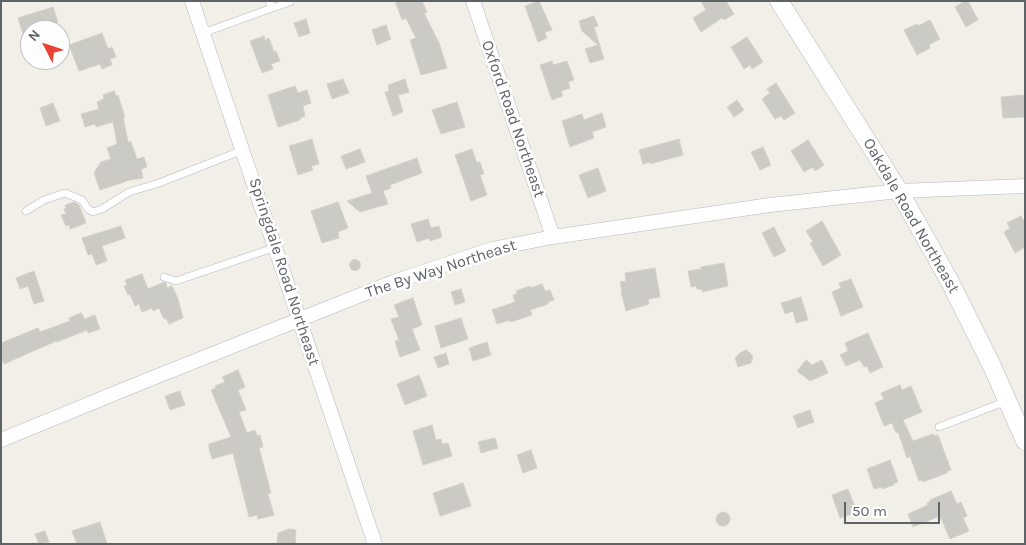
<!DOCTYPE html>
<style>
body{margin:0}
#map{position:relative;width:1026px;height:545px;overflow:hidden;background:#f1efe8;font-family:Karla,sans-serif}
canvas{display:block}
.frame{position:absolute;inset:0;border:2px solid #5f6368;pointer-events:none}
.north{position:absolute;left:20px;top:20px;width:50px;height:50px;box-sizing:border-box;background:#fff;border:1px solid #bfc1c3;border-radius:50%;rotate:311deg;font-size:14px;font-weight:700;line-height:20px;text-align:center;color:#5f6368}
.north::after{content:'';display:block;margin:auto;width:18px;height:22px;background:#ea4335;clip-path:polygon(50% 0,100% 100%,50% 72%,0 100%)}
.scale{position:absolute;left:844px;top:502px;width:96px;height:22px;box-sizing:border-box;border:2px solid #5f6368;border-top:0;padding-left:6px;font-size:15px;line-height:18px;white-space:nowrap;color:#5f6368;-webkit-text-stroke:4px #fff;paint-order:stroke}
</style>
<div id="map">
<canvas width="1026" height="545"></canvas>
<div class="frame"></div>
<div class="north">N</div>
<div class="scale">50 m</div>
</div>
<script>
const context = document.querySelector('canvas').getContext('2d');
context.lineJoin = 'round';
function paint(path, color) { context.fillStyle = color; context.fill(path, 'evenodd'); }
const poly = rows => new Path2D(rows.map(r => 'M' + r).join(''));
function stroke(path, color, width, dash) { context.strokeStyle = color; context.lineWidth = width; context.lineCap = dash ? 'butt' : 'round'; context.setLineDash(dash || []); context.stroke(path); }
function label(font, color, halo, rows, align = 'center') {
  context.font = font + ' Karla,sans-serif'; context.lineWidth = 5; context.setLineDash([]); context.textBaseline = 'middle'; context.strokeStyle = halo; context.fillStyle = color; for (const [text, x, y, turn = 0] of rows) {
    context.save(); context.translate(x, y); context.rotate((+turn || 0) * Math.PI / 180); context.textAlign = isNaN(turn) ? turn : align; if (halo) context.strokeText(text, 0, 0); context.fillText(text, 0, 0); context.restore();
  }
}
const building = poly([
 [395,1,422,1,427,12,424,13,439,43,447,68,421,75,410,40,416,38,406,18,402,20,395,1],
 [539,1,552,30,545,32,547,38,538,42,525,6,539,1],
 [701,1,726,1,734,14,724,20,722,18,701,32,693,18,706,10,701,1],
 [965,1,968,1,978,20,966,27,955,7,965,1],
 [53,7,58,22,30,30,30,49,28,49,18,18,53,7],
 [594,16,598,26,594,27,604,59,590,63,585,49,598,45,582,31,579,21,594,16],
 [306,19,310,33,299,37,294,23,306,19],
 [930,20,940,39,929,45,930,48,917,55,904,30,917,24,918,26,930,20],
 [386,25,391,39,377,45,372,30,386,25],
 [102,33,108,49,112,47,116,57,110,59,112,65,102,69,100,64,79,71,69,45,102,33],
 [264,36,265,40,269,38,274,52,276,51,280,61,271,64,273,69,262,73,250,41,264,36],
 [747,37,763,62,752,69,750,65,744,69,731,47,747,37],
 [552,61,553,65,567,61,574,80,568,82,570,88,561,91,563,96,552,100,540,65,552,61],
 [343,79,349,93,332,99,327,84,343,79],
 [405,79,409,92,398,95,403,112,393,116,385,92,389,91,388,85,405,79],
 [776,83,795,113,784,120,781,116,775,119,762,99,770,93,767,89,776,83],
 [295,86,298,93,307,90,311,103,303,106,305,116,300,118,300,120,278,127,268,95,295,86],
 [114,91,116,96,118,95,125,117,123,117,128,142,131,142,137,159,144,157,147,167,141,169,143,178,130,180,100,190,94,173,101,162,111,159,107,148,117,144,113,122,96,127,95,124,85,127,81,114,99,109,97,102,104,99,103,95,114,91],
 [1025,95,1025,117,1003,118,1001,97,1025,95],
 [737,100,744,110,734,117,727,107,737,100],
 [457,102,465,127,441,134,432,110,457,102],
 [53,103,60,121,46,126,40,108,53,103],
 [602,113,606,127,592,132,594,138,570,147,562,121,582,114,584,120,602,113],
 [312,139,319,164,311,166,313,170,298,175,289,146,312,139],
 [679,139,683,155,650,164,650,162,643,164,639,150,679,139],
 [808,140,824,165,815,171,813,167,804,172,791,151,808,140],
 [763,147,771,165,760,170,751,152,763,147],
 [360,149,365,162,346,169,341,156,360,149],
 [472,149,477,163,480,162,484,174,480,175,487,195,471,201,455,155,472,149],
 [417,158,422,173,390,185,391,188,383,191,388,204,360,212,347,201,372,193,366,176,417,158],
 [598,168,606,191,588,198,579,175,598,168],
 [74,202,79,205,86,223,70,229,69,225,66,226,61,215,66,214,64,209,66,208,65,205,74,202],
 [338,202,348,228,338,232,339,238,322,243,311,211,338,202],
 [1021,216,1025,223,1025,247,1015,253,1004,232,1010,228,1007,223,1021,216],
 [428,219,431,228,439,226,442,237,430,241,429,238,417,242,411,224,428,219],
 [822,221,841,255,823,266,810,243,813,242,806,231,822,221],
 [121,226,125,238,102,246,107,261,96,265,92,254,88,255,82,238,121,226],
 [774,227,786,251,774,257,762,233,774,227],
 '349.5 265a5.5 5.5 0 1 1 11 0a5.5 5.5 0 1 1-11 0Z',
 [724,263,728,286,702,292,702,289,697,289,696,286,691,287,688,271,701,269,701,267,724,263],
 [655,268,660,297,648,299,649,304,626,311,621,292,622,291,620,282,626,281,625,273,655,268],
 [34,271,44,301,34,304,28,286,20,289,16,278,34,271],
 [142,274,148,289,164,282,166,283,167,288,172,286,178,299,183,318,169,324,166,318,164,319,159,308,153,311,152,308,142,312,139,304,135,306,130,294,128,295,124,286,127,285,125,280,142,274],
 [851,279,863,307,841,316,832,292,841,288,839,283,851,279],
 [542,284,545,291,550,290,554,300,548,302,548,304,530,310,532,315,511,322,510,320,497,324,492,310,515,302,513,295,517,294,516,291,530,286,531,288,542,284],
 [461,289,465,302,455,305,451,292,461,289],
 [801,297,808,320,796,323,793,311,785,314,781,303,801,297],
 [413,298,422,325,412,329,420,350,400,357,395,341,399,340,391,319,399,317,394,305,413,298],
 [81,313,85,319,95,315,100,329,88,333,87,330,57,342,56,341,4,364,1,358,1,343,38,328,40,332,70,321,69,318,81,313],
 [461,318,468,339,441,348,435,326,461,318],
 [868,333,883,367,870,373,867,366,864,367,860,360,846,366,840,355,848,351,845,343,868,333],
 [487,342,491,355,473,361,469,348,487,342],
 [746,350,750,353,753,357,751,363,738,367,735,358,740,353,746,350],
 [446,353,449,364,438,368,434,357,446,353],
 [806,360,812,365,822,360,828,373,810,381,797,371,806,360],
 [238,370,245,387,238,390,246,410,239,412,247,433,255,430,257,436,260,435,263,447,259,448,271,493,268,494,274,515,258,519,257,515,249,517,233,453,212,459,209,448,209,444,231,437,211,390,216,388,215,386,225,382,222,377,238,370],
 [419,375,427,396,405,405,397,384,419,375],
 [900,385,902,390,911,386,922,412,903,420,913,441,933,434,934,436,938,435,951,470,947,471,947,473,923,482,922,480,919,481,910,456,907,458,898,432,896,433,892,423,884,426,875,403,884,399,881,393,900,385],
 [180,391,185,405,170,410,165,396,180,391],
 [810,410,814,422,798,428,793,416,810,410],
 [432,425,436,440,441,439,442,444,448,443,452,456,423,465,413,431,432,425],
 [495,438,498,448,481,453,478,442,495,438],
 [531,450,537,468,523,473,517,455,531,450],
 [890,460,898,482,893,484,894,485,882,489,882,487,874,489,867,469,890,460],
 [463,483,471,506,440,516,433,493,463,483],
 [848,489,857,512,840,518,832,495,848,489],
 [951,491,957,504,961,502,967,516,963,518,969,531,950,539,940,516,913,527,908,514,928,505,927,503,930,502,930,500,951,491],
 '716 519a7 7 0 1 1 14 0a7 7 0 1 1-14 0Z',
 [100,522,107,544,77,544,72,531,100,522],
 [289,529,296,530,295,538,296,544,277,544,278,533,289,529],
 [45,531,49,542,39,544,35,534,45,531]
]);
paint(building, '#cccac5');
stroke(building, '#d6d1c6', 1);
const service = poly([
 [272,8,290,2],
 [203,33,272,8,269,1],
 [26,211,44,200,65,193,82,200,88,209,93,212,102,209,129,192,159,183,243,150],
 [164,277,176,281,276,247],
 [939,427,1007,401]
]);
const minor = poly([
 [192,1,375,544],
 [473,1,553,237],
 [1,440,150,379,396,281,492,249,553,237,770,205,899,191,1025,186]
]);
const tertiary = poly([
 [779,1,899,191,949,280,992,366,1025,441]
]);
stroke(service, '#b5b8bc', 8);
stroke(minor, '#b5b8bc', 15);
stroke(tertiary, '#b5b8bc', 19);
stroke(service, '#fff', 7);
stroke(minor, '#fff', 14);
stroke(tertiary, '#fff', 18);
label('16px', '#5f6368', '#fff', [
 ["Oxford Road Northeast",513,119,71],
 ["Oakdale Road Northeast",911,216,60],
 ["The By Way Northeast",441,269,-18],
 ["Springdale Road Northeast",284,272,72]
]);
</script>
